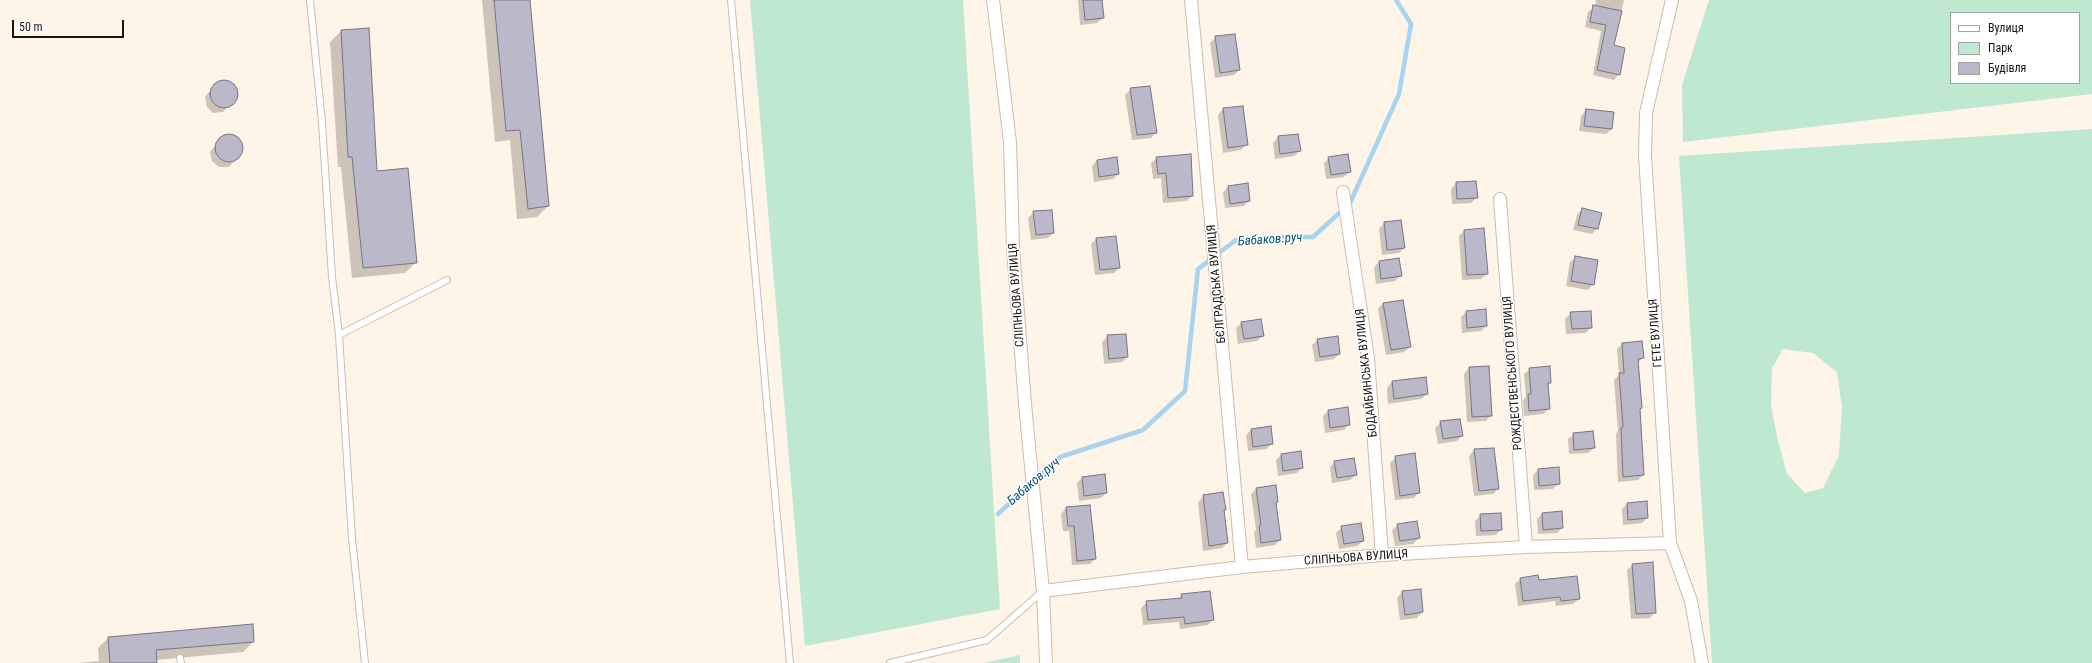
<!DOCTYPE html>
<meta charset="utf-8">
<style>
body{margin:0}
#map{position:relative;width:2092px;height:663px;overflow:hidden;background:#fff4e8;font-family:"Roboto Condensed",sans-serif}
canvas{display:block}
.legend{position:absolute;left:1950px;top:12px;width:130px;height:72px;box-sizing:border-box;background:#fff;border:1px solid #a3a19f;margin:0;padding:5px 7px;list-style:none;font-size:12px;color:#191510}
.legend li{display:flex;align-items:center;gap:8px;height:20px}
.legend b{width:20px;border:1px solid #a3a19f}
.scale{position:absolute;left:12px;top:20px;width:112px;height:18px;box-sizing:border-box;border:2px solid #191510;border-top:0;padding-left:5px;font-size:12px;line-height:14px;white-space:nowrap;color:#191510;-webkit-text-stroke:3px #fff;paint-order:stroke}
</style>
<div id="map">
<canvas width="2092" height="663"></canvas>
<ul class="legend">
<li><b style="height:5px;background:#fff"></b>Вулиця</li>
<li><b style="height:11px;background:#bee8d0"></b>Парк</li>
<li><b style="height:11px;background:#bbb8c9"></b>Будівля</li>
</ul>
<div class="scale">50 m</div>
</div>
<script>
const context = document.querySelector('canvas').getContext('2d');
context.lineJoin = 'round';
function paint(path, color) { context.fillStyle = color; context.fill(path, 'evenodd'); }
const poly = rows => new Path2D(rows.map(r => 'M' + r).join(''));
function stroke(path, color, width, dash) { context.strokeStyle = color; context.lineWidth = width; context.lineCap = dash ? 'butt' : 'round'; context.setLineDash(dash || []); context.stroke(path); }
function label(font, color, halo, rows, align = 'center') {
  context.font = font + ' "Roboto Condensed",sans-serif'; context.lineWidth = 3; context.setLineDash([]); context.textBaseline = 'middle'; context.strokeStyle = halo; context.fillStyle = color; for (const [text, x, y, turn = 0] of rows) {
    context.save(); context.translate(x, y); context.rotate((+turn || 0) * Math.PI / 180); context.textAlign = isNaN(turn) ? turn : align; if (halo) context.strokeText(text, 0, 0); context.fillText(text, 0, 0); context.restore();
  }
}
paint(poly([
 [750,0,963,0,1000,609,805,646],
 [1709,0,2092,0,2092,94,1683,142,1682,85],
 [1951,13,2079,13,2079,83,1951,83],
 [2092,129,2092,663,1712,663,1679,156],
 [1783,349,1813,353,1837,372,1842,407,1839,455,1823,488,1805,493,1787,474,1778,441,1771,406,1772,368],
 [1020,655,1020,663,984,663]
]), '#bee8d0');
paint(poly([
 [482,0,529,0,548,206,537,217,517,219,510,140,495,142],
 [1078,0,1101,0,1103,18,1097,23,1080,25],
 [1596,0,1624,0,1613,46,1619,74,1614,80,1593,75,1601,31,1585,27,1588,12,1595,7],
 [341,31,376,172,416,262,405,273,352,278,341,167,338,167,330,42],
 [1216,37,1239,70,1234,75,1215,78,1210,43],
 [224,81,230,83,236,89,236,98,223,112,213,113,207,107,205,97,218,82],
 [1131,89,1156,132,1151,138,1132,140,1125,95],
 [1223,109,1246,145,1241,150,1223,153,1218,115],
 [1586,110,1612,129,1606,134,1579,131,1581,116],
 [229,135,235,137,241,144,242,152,229,167,219,167,212,161,210,152,223,137],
 [1278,137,1300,151,1294,156,1275,159,1273,143],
 [1157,158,1192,196,1187,201,1163,203,1161,178,1153,179,1151,163],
 [1329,158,1350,171,1344,177,1326,179,1324,163],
 [1097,160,1118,174,1113,179,1094,182,1092,166],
 [1456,183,1477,197,1471,203,1452,204,1451,189],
 [1228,187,1249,200,1244,206,1225,208,1223,192],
 [1582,209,1601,214,1597,229,1592,234,1573,230,1577,215],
 [1034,212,1053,233,1048,238,1031,240,1028,218],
 [1384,223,1404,248,1399,253,1382,255,1379,229],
 [1464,231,1487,274,1481,279,1462,280,1459,236],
 [1096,239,1119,268,1114,273,1095,275,1091,244],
 [1576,257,1593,284,1588,290,1566,286,1570,262],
 [1379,262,1400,276,1395,281,1376,284,1374,267],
 [1383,303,1410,347,1404,352,1386,355,1378,309],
 [1466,312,1486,326,1481,331,1462,333,1461,317],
 [1571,313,1591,327,1586,333,1566,334,1565,319],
 [1242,323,1263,336,1257,341,1238,344,1236,328],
 [1108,336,1127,357,1122,362,1104,364,1102,342],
 [1318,340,1339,354,1334,359,1315,362,1312,345],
 [1622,344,1643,358,1637,363,1641,408,1639,410,1643,475,1638,480,1618,482,1616,434,1618,431,1614,380,1619,375,1617,349],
 [1488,367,1491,415,1486,421,1467,422,1464,374,1469,368],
 [1530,369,1550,383,1547,386,1549,409,1543,414,1524,416,1523,400,1526,397,1524,374],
 [1425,378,1427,394,1421,399,1388,404,1387,388,1392,382],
 [1328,411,1349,424,1344,430,1325,433,1323,416],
 [1441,422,1462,436,1457,441,1438,444,1435,428],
 [1251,430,1272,443,1267,449,1248,451,1246,435],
 [1574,434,1594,448,1588,453,1569,454,1568,439],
 [1474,450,1498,489,1493,494,1474,496,1469,456],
 [1281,455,1302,468,1297,473,1278,476,1276,460],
 [1396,457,1419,492,1414,498,1395,500,1390,463],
 [1335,462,1356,475,1350,480,1332,483,1330,467],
 [1539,469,1559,483,1553,489,1534,490,1533,475],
 [1082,478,1106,493,1101,498,1079,501,1077,483],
 [1275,486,1275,504,1280,540,1275,545,1256,548,1254,532,1256,530,1251,494,1256,489],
 [1204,496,1225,510,1223,511,1227,543,1222,548,1203,551,1198,502],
 [1646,502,1647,518,1642,523,1623,525,1622,509,1627,504],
 [1066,508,1095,559,1090,564,1072,565,1069,531,1063,531,1061,514],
 [1561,512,1562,528,1557,533,1538,534,1537,519,1542,514],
 [1481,515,1501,529,1496,535,1476,536,1475,521],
 [1398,525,1419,538,1413,544,1395,546,1392,530],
 [1342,527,1363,541,1357,546,1339,549,1336,533],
 [1633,565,1655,612,1650,618,1631,619,1627,570],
 [1520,579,1538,581,1579,599,1573,604,1556,606,1555,601,1518,606,1515,584],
 [1420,590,1422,612,1417,618,1400,620,1397,598,1402,592],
 [1182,595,1213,620,1208,625,1180,629,1179,622,1143,625,1141,608,1147,602,1178,599],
 [108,638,253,642,243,652,156,660,156,663,79,663,99,661,98,648]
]), '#0003');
stroke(poly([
 [998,514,1060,457,1143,430,1185,391,1198,269,1236,240,1273,237,1313,237,1350,203,1399,94,1411,24,1396,0]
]), '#a8d4f0', 4.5);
const building = poly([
 [494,0,530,0,549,206,528,209,520,130,506,131,494,0],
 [1083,0,1102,0,1104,18,1085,20,1083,0],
 [1593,5,1622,11,1614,45,1625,48,1620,75,1597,70,1606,25,1590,22,1593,5],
 [369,28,377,171,408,168,417,263,363,268,352,157,348,157,341,30,369,28],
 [1235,34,1240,70,1220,73,1215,36,1235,34],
 '210 94a14 14 0 1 1 28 0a14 14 0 1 1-28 0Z',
 [1150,86,1157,133,1137,135,1130,88,1150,86],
 [1243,106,1248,145,1228,148,1223,108,1243,106],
 [1586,109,1614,112,1612,129,1584,126,1586,109],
 '215 148a14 14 0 1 1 28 0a14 14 0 1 1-28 0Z',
 [1298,134,1301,151,1280,154,1278,136,1298,134],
 [1191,154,1193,196,1168,198,1166,173,1158,174,1156,157,1191,154],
 [1348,154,1351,172,1331,175,1328,157,1348,154],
 [1117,157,1119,174,1099,177,1097,160,1117,157],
 [1476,181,1478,198,1457,199,1456,182,1476,181],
 [1248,183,1250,201,1230,204,1228,186,1248,183],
 [1582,208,1602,213,1598,229,1578,225,1582,208],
 [1052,210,1054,233,1036,235,1033,211,1052,210],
 [1401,220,1405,248,1387,250,1384,222,1401,220],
 [1484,228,1488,274,1467,275,1464,230,1484,228],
 [1116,236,1120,268,1100,270,1096,238,1116,236],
 [1575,256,1598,260,1594,285,1571,281,1575,256],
 [1399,258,1402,276,1381,279,1379,261,1399,258],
 [1403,300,1411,347,1391,350,1383,303,1403,300],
 [1486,309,1487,326,1467,328,1466,311,1486,309],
 [1591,311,1592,328,1572,329,1570,312,1591,311],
 [1261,319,1264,336,1244,339,1241,322,1261,319],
 [1126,334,1128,357,1109,359,1107,335,1126,334],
 [1338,336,1340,354,1320,357,1317,339,1338,336],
 [1642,341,1644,358,1638,359,1642,408,1640,409,1644,475,1623,477,1621,428,1623,427,1619,373,1624,373,1622,343,1642,341],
 [1489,366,1492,416,1472,417,1469,367,1489,366],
 [1550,366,1551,383,1548,383,1550,409,1529,411,1528,394,1531,394,1529,368,1550,366],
 [1426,377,1428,394,1394,399,1392,381,1426,377],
 [1348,407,1350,425,1330,428,1328,410,1348,407],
 [1460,419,1463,436,1443,439,1440,421,1460,419],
 [1271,426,1273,444,1253,447,1251,429,1271,426],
 [1593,431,1595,448,1574,450,1573,433,1593,431],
 [1494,448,1499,489,1479,491,1474,449,1494,448],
 [1301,451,1303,468,1283,471,1281,454,1301,451],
 [1415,453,1420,493,1400,496,1395,456,1415,453],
 [1354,458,1357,475,1337,478,1334,461,1354,458],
 [1559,467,1560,484,1539,486,1538,469,1559,467],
 [1105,474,1107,493,1084,496,1082,477,1105,474],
 [1276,485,1278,502,1276,503,1281,540,1261,543,1259,526,1261,525,1256,488,1276,485],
 [1223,492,1226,510,1224,510,1228,543,1209,546,1203,495,1223,492],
 [1647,501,1648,518,1628,520,1627,503,1647,501],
 [1090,505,1096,559,1077,561,1074,526,1068,526,1066,507,1090,505],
 [1562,511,1563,528,1543,530,1542,513,1562,511],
 [1501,513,1502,530,1481,531,1480,514,1501,513],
 [1417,521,1420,538,1400,541,1397,524,1417,521],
 [1361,523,1364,541,1344,544,1341,526,1361,523],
 [1653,562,1656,613,1636,614,1632,564,1653,562],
 [1538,575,1539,580,1577,576,1580,599,1561,601,1560,597,1523,601,1520,578,1538,575],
 [1421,589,1423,612,1405,615,1402,591,1421,589],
 [1210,591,1214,620,1185,624,1184,617,1148,620,1146,601,1182,598,1181,594,1210,591],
 [253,624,254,642,156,650,157,663,110,663,108,637,253,624]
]);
paint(building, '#bbb8c9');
stroke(building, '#767484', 1);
const service = poly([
 [310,0,322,122,332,277,339,335],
 [731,0,790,663],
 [180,658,181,663],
 [365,663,352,538,339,335,447,280],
 [890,663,987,640,1043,591]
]);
const minor = poly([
 [993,0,1010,142,1013,248,1025,404,1043,591,1046,663],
 [1191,0,1242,567],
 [1672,0,1646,113,1645,156,1670,543,1691,601,1702,663],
 [1343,192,1368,358,1382,555],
 [1500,199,1526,547],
 [1043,591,1242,567,1382,555,1526,547,1670,543]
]);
stroke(service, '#cabdaf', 8);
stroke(minor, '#cabdaf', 14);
stroke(service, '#fff', 6);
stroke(minor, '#fff', 12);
label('12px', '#191510', '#fff', [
 ["БЄЛГРАДСЬКА ВУЛИЦЯ",1217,284,-95],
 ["СЛІПНЬОВА ВУЛИЦЯ",1017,295,-94],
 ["ГЕТЕ ВУЛИЦЯ",1656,333,-94],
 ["БОДАЙБИНСЬКА ВУЛИЦЯ",1367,373,-96],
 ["РОЖДЕСТВЕНСЬКОГО ВУЛИЦЯ",1513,373,-94],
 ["СЛІПНЬОВА ВУЛИЦЯ",1356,558,-4]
]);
label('italic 13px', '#005276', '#fff', [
 ["Бабаков.руч",1270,240,-4],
 ["Бабаков.руч",1034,482,-41]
]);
</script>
